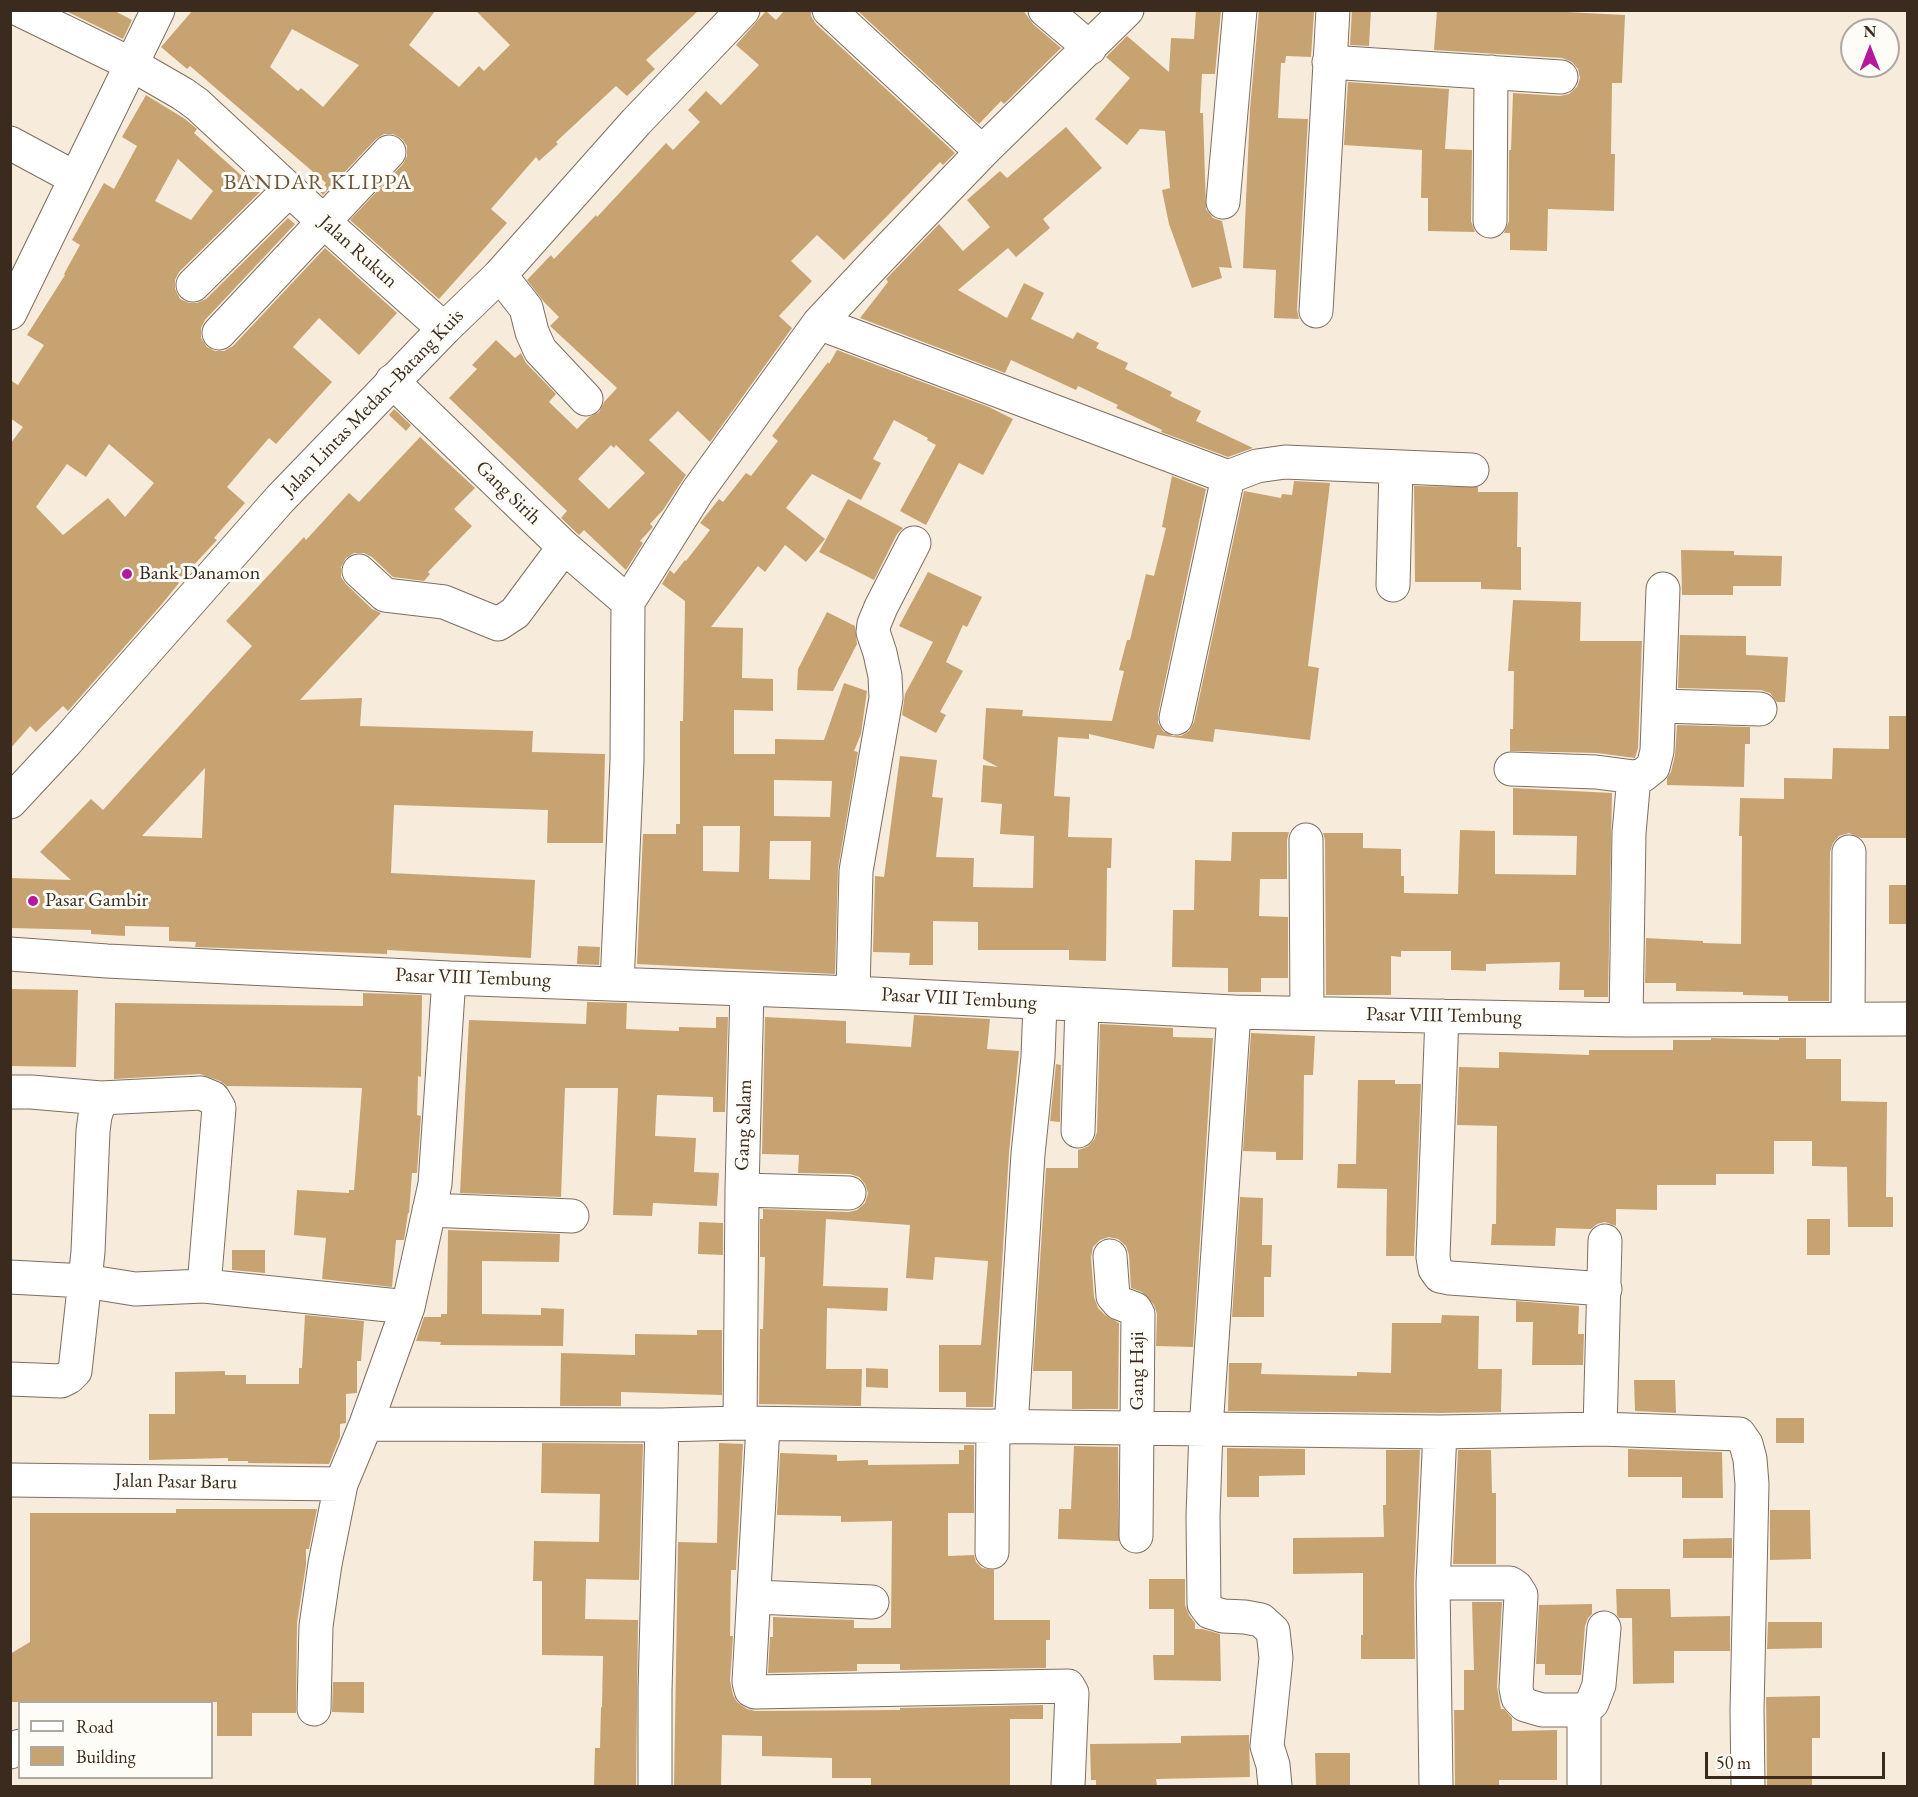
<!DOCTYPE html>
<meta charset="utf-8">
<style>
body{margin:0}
#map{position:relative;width:1918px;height:1797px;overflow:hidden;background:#f7ecdb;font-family:"EB Garamond",serif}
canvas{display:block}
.frame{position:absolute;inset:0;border:12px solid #3b2a1e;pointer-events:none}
.legend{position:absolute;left:18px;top:1701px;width:195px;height:78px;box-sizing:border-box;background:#fdfcf7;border:2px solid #afa8a0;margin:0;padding:8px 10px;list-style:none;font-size:18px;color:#3b2a1e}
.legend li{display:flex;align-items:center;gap:12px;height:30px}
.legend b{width:30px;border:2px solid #afa8a0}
.north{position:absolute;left:1840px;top:18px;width:60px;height:60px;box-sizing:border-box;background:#fdfcf7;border:2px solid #afa8a0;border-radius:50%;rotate:0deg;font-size:16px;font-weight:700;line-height:24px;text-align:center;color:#3b2a1e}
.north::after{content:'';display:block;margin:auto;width:21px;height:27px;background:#b5179e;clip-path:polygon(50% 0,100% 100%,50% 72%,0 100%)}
.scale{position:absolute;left:1705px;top:1752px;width:180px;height:27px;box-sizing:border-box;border:3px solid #3b2a1e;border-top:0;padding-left:8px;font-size:18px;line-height:21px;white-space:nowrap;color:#3b2a1e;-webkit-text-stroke:4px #fdfcf7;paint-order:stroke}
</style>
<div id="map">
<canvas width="1918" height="1797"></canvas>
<div class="frame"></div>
<ul class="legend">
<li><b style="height:8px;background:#fff"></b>Road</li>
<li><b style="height:16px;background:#c8a372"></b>Building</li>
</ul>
<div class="north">N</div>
<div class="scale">50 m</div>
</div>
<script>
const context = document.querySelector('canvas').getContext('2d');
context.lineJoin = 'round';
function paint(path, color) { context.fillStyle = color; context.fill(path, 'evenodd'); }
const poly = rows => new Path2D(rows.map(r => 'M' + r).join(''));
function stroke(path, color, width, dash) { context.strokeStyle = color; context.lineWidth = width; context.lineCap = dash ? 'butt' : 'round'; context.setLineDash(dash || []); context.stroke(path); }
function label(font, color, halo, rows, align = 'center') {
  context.font = font + ' "EB Garamond",serif'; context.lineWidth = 6; context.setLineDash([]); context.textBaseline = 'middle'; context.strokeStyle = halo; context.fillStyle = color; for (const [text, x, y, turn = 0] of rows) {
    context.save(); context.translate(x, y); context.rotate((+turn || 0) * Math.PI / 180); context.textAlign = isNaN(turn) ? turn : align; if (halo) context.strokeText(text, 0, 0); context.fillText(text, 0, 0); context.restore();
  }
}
paint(poly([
 [64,10,113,10,132,20,123,39],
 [193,10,436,10,409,45,459,87,479,66,484,71,510,45,475,10,699,10,646,60,655,69,627,96,616,86,556,142,558,144,539,161,536,157,491,209,507,223,439,299,350,220,403,164,407,156,407,146,402,139,393,134,384,134,376,139,323,195,320,192,326,183,190,66,187,69,161,47],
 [292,29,359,65,323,107,301,88,298,91,270,67],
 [785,10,811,10,811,16,816,24,955,153,943,165,940,162,844,260,817,235,791,261,812,281,779,316,792,328,710,442,678,411,649,440,686,475,663,510,650,524,653,527,640,541,643,543,626,570,584,530,579,535,561,518,567,511,449,398,477,369,472,365,496,340,515,358,521,353,526,363,556,394,549,402,577,429,589,417,599,412,604,402,617,388,550,326,559,317,544,302,527,280,551,255,554,259,596,215,597,217,666,143,673,150,700,122,688,110,706,91,721,105,759,65,736,45,766,11,776,20],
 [611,445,614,448,616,445,645,473,609,509,578,479],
 [860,10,1023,10,1033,24,1061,48,1004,104,1001,101,979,124,859,12],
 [1196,10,1221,10,1215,74,1202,74,1200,113,1203,113,1206,209,1213,218,1222,221,1232,268,1219,267,1222,278,1192,288,1169,224,1162,190,1170,188,1165,131,1140,129,1127,145,1095,119,1130,78,1106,57,1127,36,1169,72,1171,38,1194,39],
 [1259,10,1314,12,1311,57,1286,56,1285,63,1281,63,1278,118,1308,119,1297,310,1299,319,1274,318,1276,270,1243,268,1250,109],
 [1352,10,1371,10,1369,46,1350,45],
 [1437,10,1527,10,1625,15,1622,83,1612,83,1611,154,1615,154,1614,211,1548,209,1547,251,1510,250,1510,233,1504,233,1509,221,1509,150,1511,150,1513,93,1560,96,1569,94,1577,87,1580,78,1578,69,1572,62,1562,58,1434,50],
 [1348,82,1449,89,1445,149,1472,150,1471,221,1475,232,1428,231,1428,198,1421,198,1422,150,1344,145],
 [146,95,185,119,197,129,194,133,260,192,179,272,175,280,175,289,180,299,189,303,197,303,206,299,288,218,295,224,205,320,201,328,201,338,207,347,215,351,224,351,233,346,325,248,397,313,359,355,319,318,293,347,332,382,276,444,269,438,227,487,245,503,214,538,217,540,178,582,179,583,162,604,68,711,63,706,36,732,30,726,10,749,10,444,23,427,10,418,10,380,18,385,44,345,27,335,65,275,64,274,80,245,72,240,104,183,114,189,137,146,122,137],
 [178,159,213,191,191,220,155,201],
 [109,444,154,483,125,517,108,498,63,535,36,507,67,464,86,477],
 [1066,127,1102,168,1043,219,1050,228,1016,257,1008,248,958,290,1007,318,1024,283,1044,293,1031,319,1073,339,1077,332,1099,343,1096,348,1128,363,1125,369,1172,392,1170,396,1201,411,1196,421,1253,448,1228,457,1161,432,1162,430,1116,408,1118,405,1078,386,1076,390,1011,360,1005,373,860,318,888,282,886,279,939,224,963,251,990,227,967,200,1000,171,1007,178],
 [837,350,989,407,1013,419,983,475,959,463,926,525,900,511,936,445,927,440,928,438,894,420,873,459,881,463,861,500,812,474,786,508,825,539,806,562,785,545,765,572,758,566,711,627,743,628,742,678,773,679,773,711,734,710,734,754,775,754,775,739,824,740,844,683,867,691,861,734,854,751,858,752,838,868,835,974,637,964,643,834,676,834,676,824,680,824,680,721,683,721,685,601,662,584,670,570,674,574,685,560,686,561,710,530,700,523,719,499,723,502,746,473,751,476,778,441,772,436,828,362,829,364],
 [774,780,832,781,830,817,774,816],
 [703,826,740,826,739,872,703,871],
 [770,841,811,841,810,880,769,879],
 [394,409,411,425,406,431,389,415],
 [420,437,475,488,454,509,472,526,428,572,430,574,424,581,393,577,372,557,364,553,354,553,346,558,341,567,341,577,346,584,372,609,381,613,300,700,362,698,360,726,533,731,532,752,605,754,603,843,547,843,548,810,394,805,391,873,535,880,531,958,387,950,387,954,195,947,196,942,169,941,169,927,125,926,125,936,91,934,91,930,10,928,10,878,71,880,40,852,91,799,103,810,252,646,226,621,304,537,306,540,349,493,359,502],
 [205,768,202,838,142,836],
 [1172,476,1206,489,1158,714,1158,723,1163,731,1173,736,1181,736,1189,731,1194,722,1244,491,1281,498,1282,494,1292,495,1294,481,1330,483,1308,666,1319,668,1310,740,1215,729,1213,742,1157,735,1154,749,1089,734,1089,739,1058,737,1054,796,1070,797,1068,837,1112,838,1111,868,1107,868,1106,961,1069,960,1069,950,978,950,978,922,933,921,933,965,909,965,910,953,873,952,875,876,884,877,900,756,937,760,932,797,943,798,936,857,974,858,973,887,1033,888,1034,836,1000,834,1002,804,981,802,983,765,998,767,983,759,986,708,1023,710,1022,716,1112,721,1124,671,1119,670,1127,640,1130,640,1146,574,1154,576,1166,528,1162,527],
 [1414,486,1478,487,1478,492,1518,492,1517,547,1521,547,1521,590,1481,589,1481,582,1415,582],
 [848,499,903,528,897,534,874,580,819,552],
 [1681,550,1734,551,1734,555,1782,556,1781,586,1733,586,1733,595,1682,595],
 [928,572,982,597,967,627,963,625,946,662,963,671,940,712,946,715,936,733,902,715,905,694,933,642,899,626],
 [1513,600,1581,602,1580,641,1642,641,1638,748,1635,758,1597,753,1510,751,1510,729,1513,729,1514,671,1508,671],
 [827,612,855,626,857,644,833,691,797,690,798,669],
 [1680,635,1746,636,1746,655,1788,657,1785,702,1777,702,1770,693,1761,690,1678,688],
 [1889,716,1908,716,1908,838,1861,838,1849,833,1839,836,1833,843,1830,852,1829,1001,1788,1001,1788,996,1743,995,1743,992,1676,991,1676,983,1645,983,1646,938,1703,941,1703,943,1741,944,1742,836,1739,836,1740,798,1784,799,1784,778,1832,779,1833,748,1889,749],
 [1677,725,1750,727,1750,744,1745,744,1744,787,1667,785,1667,778,1671,772,1675,755],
 [1513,788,1612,793,1608,997,1584,997,1584,990,1559,990,1560,962,1486,964,1486,971,1451,970,1451,951,1401,951,1401,957,1391,956,1391,995,1326,995,1325,840,1323,833,1363,833,1363,848,1401,849,1401,876,1404,876,1404,893,1458,894,1460,830,1495,831,1495,874,1576,875,1577,836,1513,835],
 [1232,832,1289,832,1287,840,1287,879,1260,879,1259,916,1288,917,1288,978,1261,978,1261,992,1228,992,1228,968,1172,967,1173,910,1194,910,1195,860,1231,861],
 [1889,885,1908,885,1908,924,1889,924],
 [578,946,600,947,599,965,577,964],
 [10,989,78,990,76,1067,10,1066],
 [363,993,422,995,421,1077,418,1076,417,1115,421,1116,417,1173,412,1173,409,1213,408,1213,404,1240,396,1240,392,1287,322,1279,326,1238,294,1235,297,1190,349,1193,349,1190,354,1190,362,1088,227,1086,220,1081,200,1074,114,1079,115,1003,363,1006],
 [587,1002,627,1003,626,1029,679,1031,679,1027,716,1028,716,1017,728,1017,725,1112,713,1112,713,1097,657,1095,655,1136,696,1138,694,1172,719,1173,717,1206,653,1203,652,1216,613,1215,618,1088,565,1088,561,1197,460,1193,469,1020,586,1024],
 [914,1015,990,1019,987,1049,1019,1051,1009,1153,993,1407,966,1407,966,1392,939,1392,939,1345,981,1345,988,1261,935,1257,933,1280,906,1278,910,1225,826,1219,823,1286,888,1288,887,1311,827,1308,826,1369,862,1369,861,1406,759,1404,760,1329,763,1329,765,1257,760,1257,760,1219,763,1219,763,1209,849,1212,857,1210,865,1203,868,1193,865,1184,859,1177,850,1174,798,1173,799,1155,762,1154,765,1017,846,1021,846,1043,911,1047],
 [1100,1024,1173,1028,1173,1037,1213,1038,1193,1347,1156,1346,1157,1314,1154,1305,1142,1292,1131,1288,1129,1255,1126,1246,1118,1239,1109,1237,1100,1240,1093,1247,1091,1257,1094,1297,1098,1308,1105,1315,1119,1323,1118,1409,1072,1409,1072,1371,1033,1371,1046,1168,1078,1168,1078,1150,1087,1147,1094,1140,1097,1132],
 [1251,1033,1315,1036,1313,1075,1304,1075,1303,1160,1276,1160,1276,1152,1243,1151],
 [1711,1038,1779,1040,1779,1038,1806,1038,1806,1059,1841,1059,1841,1101,1887,1102,1886,1197,1893,1197,1893,1227,1848,1227,1847,1167,1812,1166,1812,1141,1774,1141,1774,1174,1716,1174,1716,1185,1657,1185,1657,1210,1616,1209,1616,1226,1605,1222,1597,1224,1591,1229,1556,1228,1555,1246,1491,1245,1492,1224,1496,1224,1497,1126,1457,1125,1459,1067,1499,1068,1499,1052,1589,1055,1589,1050,1673,1050,1673,1040,1711,1040],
 [1056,1064,1061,1065,1060,1122,1050,1121],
 [1358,1080,1395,1080,1395,1084,1421,1084,1414,1256,1386,1256,1387,1189,1337,1188,1338,1164,1356,1164],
 [1240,1197,1263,1198,1262,1245,1272,1245,1271,1277,1264,1277,1264,1317,1232,1317],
 [1807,1219,1830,1219,1830,1255,1807,1255],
 [699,1222,723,1223,723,1255,698,1254],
 [448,1230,560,1234,559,1262,482,1261,482,1314,541,1315,541,1308,564,1309,563,1346,440,1345,441,1342,416,1341,424,1317,441,1317,441,1314,447,1314],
 [232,1250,265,1250,265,1273,232,1270],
 [1516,1301,1579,1306,1578,1334,1584,1334,1583,1365,1532,1365,1533,1322,1516,1322],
 [305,1315,364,1321,361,1361,357,1361,357,1393,346,1394,346,1423,340,1424,340,1437,329,1464,248,1463,248,1461,228,1461,228,1458,149,1460,149,1414,175,1414,175,1372,225,1371,225,1375,246,1375,246,1384,299,1384,299,1368,302,1368],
 [1442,1315,1479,1316,1478,1369,1502,1369,1501,1412,1440,1413,1228,1411,1229,1363,1262,1363,1261,1374,1357,1376,1357,1372,1391,1373,1392,1323,1441,1323],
 [697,1330,722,1330,722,1395,621,1392,621,1406,560,1406,561,1353,635,1355,635,1334,697,1335],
 [866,1368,888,1369,888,1388,866,1387],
 [1634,1380,1675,1380,1676,1413,1635,1411],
 [1776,1418,1804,1418,1804,1443,1776,1443],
 [542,1443,643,1444,639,1580,586,1579,585,1619,638,1620,636,1786,594,1786,595,1748,600,1748,601,1707,602,1707,603,1656,542,1655,542,1581,533,1581,534,1541,599,1542,600,1494,541,1493],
 [719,1443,743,1444,736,1570,731,1570,730,1636,733,1636,730,1681,733,1695,737,1702,747,1709,755,1711,900,1710,900,1708,1043,1705,1043,1719,1010,1719,1010,1786,871,1786,871,1778,832,1778,832,1758,762,1756,762,1736,722,1735,721,1786,674,1786,678,1542,717,1543],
 [964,1445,974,1445,974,1513,948,1513,948,1556,974,1555,976,1562,982,1568,994,1570,994,1620,1050,1620,1050,1640,1046,1640,1046,1668,900,1670,900,1664,857,1664,857,1671,768,1673,770,1637,773,1637,773,1617,854,1620,854,1628,891,1628,892,1521,841,1522,841,1516,777,1515,780,1453,837,1455,837,1461,868,1460,868,1465,959,1464,959,1450,964,1450],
 [1074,1446,1118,1447,1119,1541,1058,1539,1059,1509,1071,1509],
 [1227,1448,1305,1449,1305,1475,1259,1476,1259,1497,1227,1497],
 [1628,1449,1722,1452,1723,1498,1682,1498,1682,1477,1628,1477],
 [1386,1450,1420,1450,1414,1583,1415,1659,1361,1659,1361,1635,1363,1635,1363,1573,1293,1574,1293,1538,1384,1537,1383,1505,1386,1505],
 [1458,1450,1491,1450,1492,1493,1496,1493,1496,1564,1453,1564],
 [176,1509,317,1509,309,1549,306,1549,306,1565,297,1623,296,1713,252,1713,252,1736,217,1736,217,1702,10,1702,10,1654,30,1642,30,1513,176,1513],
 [1770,1510,1810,1510,1811,1559,1770,1560],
 [1732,1538,1732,1558,1683,1558,1683,1539],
 [1149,1579,1185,1579,1185,1605,1189,1615,1195,1623,1195,1629,1202,1629,1220,1634,1221,1681,1154,1680,1153,1655,1174,1655,1174,1609,1149,1609],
 [1616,1589,1670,1589,1671,1617,1730,1616,1730,1651,1674,1651,1674,1683,1633,1684,1632,1618,1619,1618,1617,1615],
 [1472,1602,1502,1602,1497,1687,1501,1709,1504,1709,1512,1718,1512,1731,1557,1730,1557,1780,1499,1780,1499,1786,1455,1786,1454,1710,1464,1710,1464,1670,1474,1670],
 [1592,1604,1592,1614,1588,1618,1585,1626,1581,1675,1545,1675,1545,1664,1536,1664,1539,1605],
 [1768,1622,1822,1622,1822,1648,1767,1649],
 [333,1682,364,1682,364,1713,332,1712],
 [1820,1696,1820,1738,1812,1738,1812,1786,1767,1786,1766,1697],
 [1249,1735,1250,1777,1156,1779,1157,1786,1096,1786,1096,1780,1091,1780,1090,1744,1181,1743,1181,1736],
 [1315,1753,1350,1753,1350,1786,1316,1786]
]), '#c8a372');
const minor = poly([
 [20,10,131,64,183,94,197,104,323,221,444,329],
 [829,10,982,152],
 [1045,10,1090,48],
 [1329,62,1561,77],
 [10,143,75,178],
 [1223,202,1240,10],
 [1490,221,1491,72],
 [500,275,526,308,532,332,540,350,586,399],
 [193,285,290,189],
 [1316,311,1333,10],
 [10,313,158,10],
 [819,323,1228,477,1257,466,1285,462,1472,470],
 [219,333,389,152],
 [392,381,564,547,628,602],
 [359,571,385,595,444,602,498,624,515,613,564,547],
 [1393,585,1396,467],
 [1660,706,1760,709],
 [1176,718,1228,477],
 [1511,769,1596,772,1634,777],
 [1306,840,1307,1013],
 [10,954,107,961,449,978,853,993,1234,1012,1626,1020,1908,1019],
 [617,984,627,761,628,602,697,492,819,323,879,259,982,152,1127,10],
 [853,993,856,871,886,698,885,676,880,653,873,632,874,624,881,607,914,543],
 [1234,1012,1206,1429,1203,1516,1204,1604,1210,1612,1223,1616,1245,1617,1261,1620,1273,1631,1276,1658,1267,1746,1273,1765,1275,1786],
 [1442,1016,1433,1257,1435,1269,1440,1276,1450,1278,1605,1289],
 [1848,1018,1849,852],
 [1626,1020,1629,833,1634,777,1643,775,1653,767,1657,751,1663,589],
 [10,1092,31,1092,101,1098],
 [1078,1131,1082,1005],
 [742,1190,849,1193],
 [429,1210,572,1216],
 [1110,1256,1113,1296,1119,1303,1135,1309,1138,1314,1136,1536],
 [10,1277,85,1281,135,1289,204,1286,408,1307],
 [10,1379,61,1381,69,1377,75,1371,88,1252,93,1131,95,1116,101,1098,201,1093,213,1098,219,1108,204,1286],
 [740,1423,742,1190,747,990],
 [366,1424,662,1425,740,1423,1440,1432,1600,1429,1739,1434,1746,1444,1750,1459,1752,1484,1747,1710,1748,1786],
 [763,1425,749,1682,751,1690,755,1692,1068,1686,1072,1693,1068,1786],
 [1011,1427,1028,1154,1038,1057,1040,1003],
 [1600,1429,1605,1241],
 [10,1480,341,1484],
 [992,1552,993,1426],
 [1433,1583,1510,1583,1516,1587,1521,1595,1516,1688,1518,1698,1525,1705,1542,1710,1577,1710,1584,1709,1592,1703,1599,1685,1604,1628],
 [755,1597,872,1602],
 [314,1709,316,1626,325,1564,341,1484,366,1424,408,1307,435,1184,449,978],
 [10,1752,20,1746],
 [655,1786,655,1691,662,1425],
 [1436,1786,1433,1583,1440,1432],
 [1584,1786,1584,1709]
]);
const highway = poly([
 [10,802,66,742,280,499,444,329,500,275,636,122,743,10]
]);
stroke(minor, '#7d6e60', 35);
stroke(highway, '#7d6e60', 35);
stroke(minor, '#fff', 33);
stroke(highway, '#fff', 33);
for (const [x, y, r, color] of [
 [127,574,6,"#b5179e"],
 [33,901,6,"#b5179e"]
]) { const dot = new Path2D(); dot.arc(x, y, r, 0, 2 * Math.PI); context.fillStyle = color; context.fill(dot); stroke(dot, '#fdfcf7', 2); }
label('20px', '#3b2a1e', '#fdfcf7', [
 ["Jalan Rukun",358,252,42],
 ["Jalan Lintas Medan–Batang Kuis",373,403,-46],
 ["Gang Sirih",508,493,44],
 ["Pasar VIII Tembung",473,978,2],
 ["Pasar VIII Tembung",959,999,3],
 ["Pasar VIII Tembung",1444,1016,1],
 ["Gang Salam",744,1125,-88],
 ["Gang Haji",1138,1371,-90],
 ["Jalan Pasar Baru",176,1482,1]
]);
label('20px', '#3b2a1e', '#fdfcf7', [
 ["Bank Danamon",139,574],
 ["Pasar Gambir",45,901]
], 'left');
context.letterSpacing = '1.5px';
label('22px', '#6c543b', '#fdfcf7', [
 ["BANDAR KLIPPA",318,183]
]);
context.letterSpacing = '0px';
</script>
